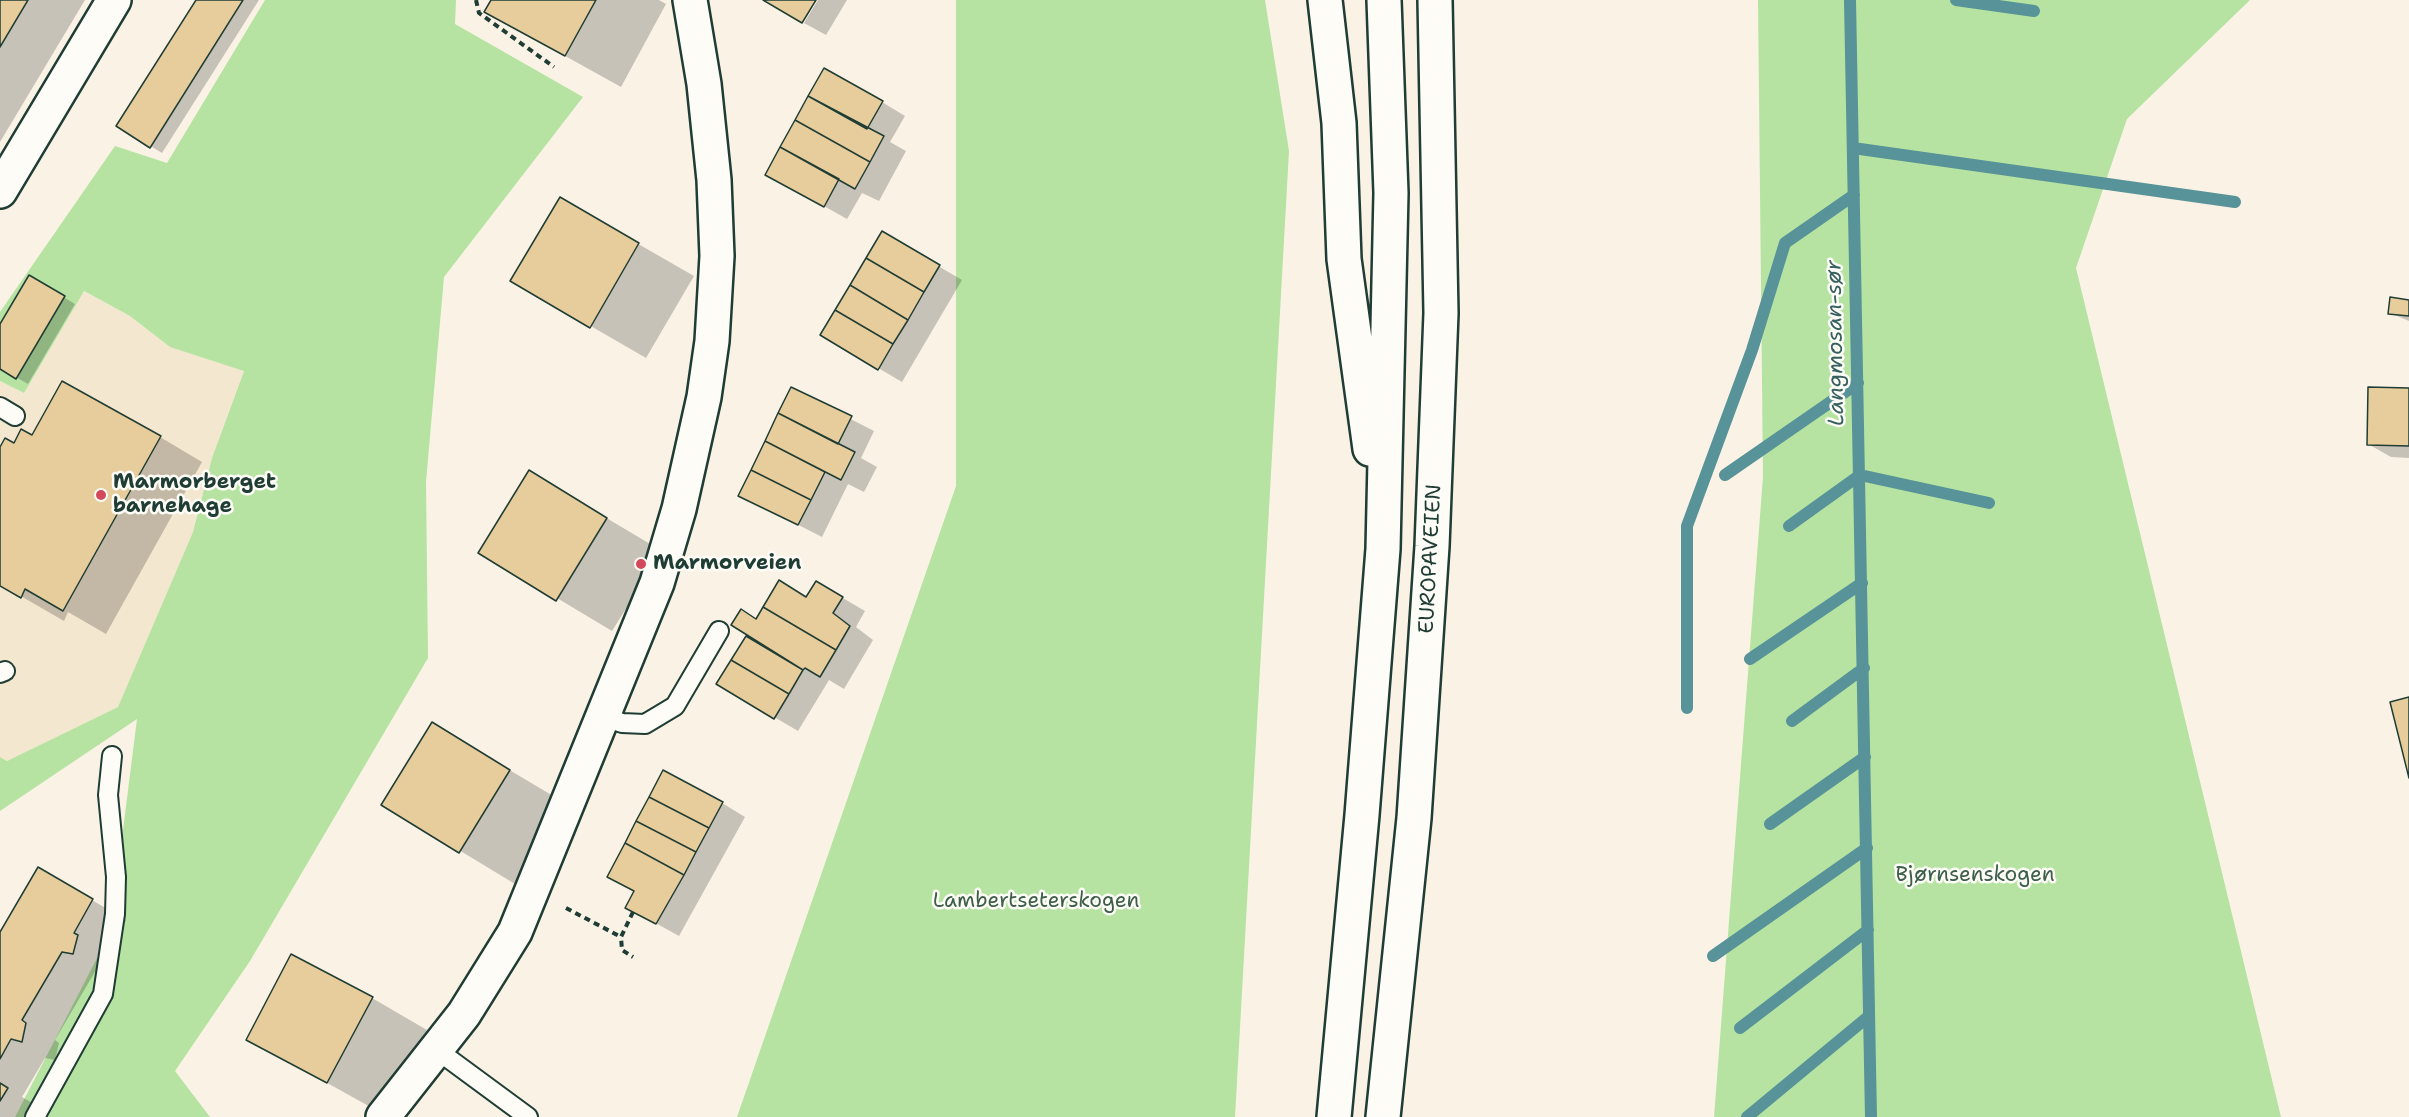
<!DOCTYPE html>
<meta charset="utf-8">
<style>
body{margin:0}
canvas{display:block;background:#f9f2e5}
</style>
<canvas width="2409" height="1117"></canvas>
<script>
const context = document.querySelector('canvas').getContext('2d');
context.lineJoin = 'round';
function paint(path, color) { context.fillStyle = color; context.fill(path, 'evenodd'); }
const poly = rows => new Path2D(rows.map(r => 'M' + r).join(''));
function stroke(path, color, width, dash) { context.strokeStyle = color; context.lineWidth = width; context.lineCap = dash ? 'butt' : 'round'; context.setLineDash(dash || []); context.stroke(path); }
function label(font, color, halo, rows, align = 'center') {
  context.font = font + ' "Shantell Sans",sans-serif'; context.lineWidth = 5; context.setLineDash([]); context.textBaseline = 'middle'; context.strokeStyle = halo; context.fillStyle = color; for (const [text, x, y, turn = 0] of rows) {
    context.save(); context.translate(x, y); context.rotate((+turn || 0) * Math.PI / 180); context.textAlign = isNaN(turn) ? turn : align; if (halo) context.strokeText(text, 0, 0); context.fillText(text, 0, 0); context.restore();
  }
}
paint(poly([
 [83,291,130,316,170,347,244,370,212,458,193,532,118,707,7,761,0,757,0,381,24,393]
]), '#f4e7cf');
paint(poly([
 [265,0,456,0,455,24,583,97,444,277,426,482,428,658,250,961,175,1071,210,1117,15,1117,110,933,137,719,0,811,0,757,7,761,118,707,193,532,212,458,244,371,170,347,130,316,84,291,24,393,0,381,0,312,115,146,167,163],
 [956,0,1265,0,1289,151,1235,1117,737,1117,956,486],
 [1758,0,2250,0,2127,119,2076,268,2281,1117,1714,1117,1763,477]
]), '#b6e3a2');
paint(poly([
 [0,0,85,0,0,142],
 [197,0,259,0,162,153,118,126],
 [493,0,659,0,666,4,621,87,486,12],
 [818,0,847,0,826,35,804,23],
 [882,102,905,116,890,142,906,151,879,201,862,193,847,219,790,187],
 [560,199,694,276,646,358,513,281],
 [882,233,962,280,902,382,822,335],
 [30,277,75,304,28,384,0,368,0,327],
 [2409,302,2409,321,2390,313],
 [792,389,874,431,861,458,877,467,864,492,848,484,822,537,740,495],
 [2409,390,2409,458,2391,457,2368,444],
 [160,437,202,462,106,634,68,612,64,621,0,584,0,450,14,445],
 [529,472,662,551,612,631,480,552],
 [817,583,865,611,856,627,873,640,844,689,829,680,798,731,718,684,757,620,807,599],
 [432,724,565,803,515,884,383,804],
 [722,803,745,817,679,936,650,920,636,892,609,877],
 [39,869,126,920,107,952,107,972,96,970,55,1040,59,1043,55,1060,45,1058,22,1097,41,1108,36,1117,0,1117,0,935],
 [372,998,427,1030,383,1114,248,1039]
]), '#0003');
stroke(poly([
 [1850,0,1871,1117],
 [1956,0,2034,11],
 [1853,148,2235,202],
 [1725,475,1858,383],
 [1789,526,1860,475,1989,503],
 [1750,659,1862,583],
 [1687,708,1687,526,1752,350,1785,243,1854,195],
 [1792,721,1864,668],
 [1770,824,1865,757],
 [1713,956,1867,848],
 [1740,1028,1868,930],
 [1747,1117,1869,1016]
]), '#579398', 12);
const building = poly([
 [0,0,28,0,0,47,0,0],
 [196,0,243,0,150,148,116,126,196,0],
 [491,0,596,0,565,56,484,12,491,0],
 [763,0,816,0,802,23,763,0],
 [824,68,883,101,867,129,808,96,824,68],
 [808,96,884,136,870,162,795,120,808,96],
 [795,120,870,162,855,189,780,147,795,120],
 [780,147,839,179,824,207,765,175,780,147],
 [560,197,639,243,590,328,510,281,560,197],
 [882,231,940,265,924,292,866,258,882,231],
 [866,258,924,292,908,320,850,285,866,258],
 [29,275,65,296,16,379,0,369,0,324,29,275],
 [850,285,908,320,893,344,835,310,850,285],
 [2390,297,2409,300,2409,316,2388,314,2390,297],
 [835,310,893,344,878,370,820,335,835,310],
 [62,381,161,436,63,611,25,589,21,598,0,586,0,447,5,438,14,443,21,429,32,435,62,381],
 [791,387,852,416,838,444,778,413,791,387],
 [2368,387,2409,388,2409,446,2367,445,2368,387],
 [778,413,855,452,841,480,765,441,778,413],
 [765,441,825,472,811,500,751,470,765,441],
 [529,470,607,518,556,601,478,553,529,470],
 [751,470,811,500,798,525,738,496,751,470],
 [779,580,806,597,816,581,843,597,833,613,850,626,836,650,763,607,779,580],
 [763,607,836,650,820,677,805,668,803,670,731,625,741,609,756,619,763,607],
 [746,636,803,670,789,694,731,660,746,636],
 [731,660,789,694,774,719,716,684,731,660],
 [2409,697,2409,778,2390,702,2409,697],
 [432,722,510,770,459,853,381,805,432,722],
 [663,770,723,802,709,828,649,797,663,770],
 [649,797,709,828,696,852,636,821,649,797],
 [636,821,696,852,684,875,625,843,636,821],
 [625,843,684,875,656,924,625,908,634,891,607,877,625,843],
 [38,867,93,899,74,933,78,935,73,954,62,952,22,1020,26,1023,22,1042,11,1039,0,1059,0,932,38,867],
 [291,954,373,997,327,1083,246,1040,291,954],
 [0,1083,8,1088,0,1101,0,1083]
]);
paint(building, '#e7cc9c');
stroke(building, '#1f3d34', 1.5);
const service = poly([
 [0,407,15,416],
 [0,673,5,671],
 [605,717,622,723,645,724,675,706,719,631],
 [437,1050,528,1117],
 [35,1117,103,994,115,914,116,877,108,795,112,756]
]);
const minor = poly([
 [0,191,114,0],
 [383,1117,464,1014,515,932,657,583,679,509,704,397,712,341,717,256,714,180,704,84,690,0]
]);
const trunk = poly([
 [1325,0,1339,123,1344,259,1370,449],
 [1334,1117,1362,815,1383,549,1391,193,1384,0],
 [1383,1117,1414,818,1432,546,1441,313,1435,0]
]);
stroke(service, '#1f3d34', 22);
stroke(minor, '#1f3d34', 38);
stroke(trunk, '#1f3d34', 38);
stroke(poly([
 [476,0,479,13,554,67],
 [566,908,621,937],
 [633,912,621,937,622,950,633,957]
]), '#1f3d34', 4, [6, 4.5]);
stroke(service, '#fdfcf7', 18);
stroke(minor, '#fdfcf7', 33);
stroke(trunk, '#fdfcf7', 33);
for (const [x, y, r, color] of [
 [101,495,6,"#d1495b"],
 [641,564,6,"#d1495b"]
]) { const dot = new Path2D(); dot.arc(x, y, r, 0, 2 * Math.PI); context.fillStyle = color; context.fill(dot); stroke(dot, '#fdfcf7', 2); }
label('bold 21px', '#1f3d34', '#fdfcf7', [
 ["Marmorberget",113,483],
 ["barnehage",113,507],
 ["Marmorveien",653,564]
], 'left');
label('21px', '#1f3d34', '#fdfcf7', [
 ["EUROPAVEIEN",1431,559,-87]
]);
label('21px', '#3d5e4a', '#fdfcf7', [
 ["Bjørnsenskogen",1975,876],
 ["Lambertseterskogen",1036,902]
]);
label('italic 22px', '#36615e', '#fdfcf7', [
 ["Langmosan-sør",1836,343,-91]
]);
</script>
